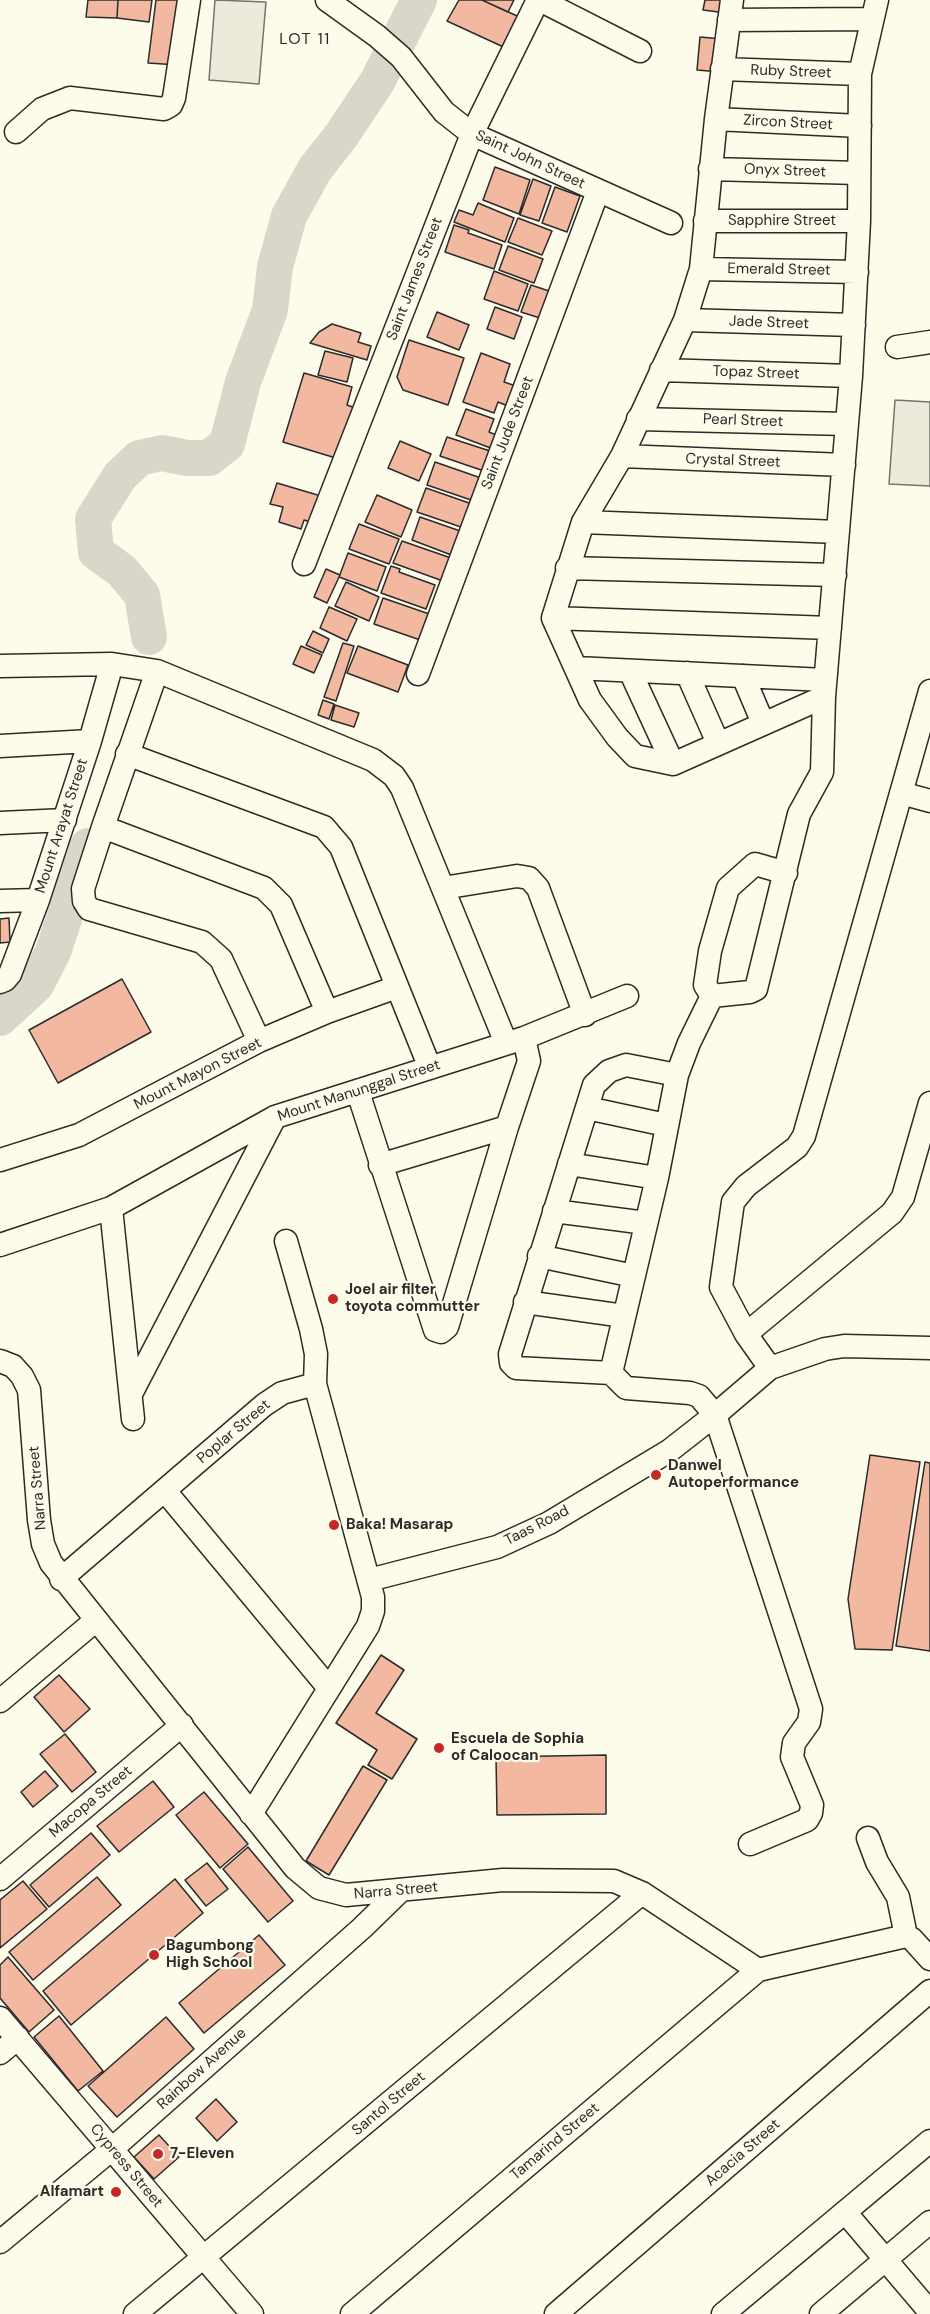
<!DOCTYPE html>
<style>
body{margin:0}
canvas{display:block;background:#fdfbea}
</style>
<canvas width="930" height="2314"></canvas>
<script>
const context = document.querySelector('canvas').getContext('2d');
context.lineJoin = 'round';
function paint(path, color) { context.fillStyle = color; context.fill(path, 'evenodd'); }
const poly = rows => new Path2D(rows.map(r => 'M' + r).join(''));
function stroke(path, color, width, dash) { context.strokeStyle = color; context.lineWidth = width; context.lineCap = dash ? 'butt' : 'round'; context.setLineDash(dash || []); context.stroke(path); }
function label(font, color, halo, rows, align = 'center') {
  context.font = font + ' "DM Sans",sans-serif'; context.lineWidth = 4.5; context.setLineDash([]); context.textBaseline = 'middle'; context.strokeStyle = halo; context.fillStyle = color; for (const [text, x, y, turn = 0] of rows) {
    context.save(); context.translate(x, y); context.rotate((+turn || 0) * Math.PI / 180); context.textAlign = isNaN(turn) ? turn : align; if (halo) context.strokeText(text, 0, 0); context.fillText(text, 0, 0); context.restore();
  }
}
const green = poly([
 [215,0,266,2,259,84,209,80,215,0],
 [895,400,930,402,930,486,889,484,895,400]
]);
paint(green, '#ecebdb');
stroke(green, '#74746e', 1.5);
stroke(poly([
 [149,637,142,595,122,571,96,552,93,519,120,476,139,458,162,453,187,458,209,458,227,444,243,382,270,310,275,267,289,216,315,169,341,136,377,82,419,0],
 [0,1018,36,985,53,952,88,846]
]), '#d8d7c9', 36);
const building = poly([
 [88,0,118,0,117,18,86,17,88,0],
 [118,0,152,0,149,22,117,18,118,0],
 [156,0,187,0,178,65,148,63,156,0],
 [459,0,482,0,526,20,510,50,447,21,459,0],
 [482,0,514,0,508,12,482,0],
 [705,0,728,0,726,13,703,10,705,0],
 [700,37,723,39,720,72,697,70,700,37],
 [495,167,530,180,519,214,483,200,495,167],
 [533,179,551,186,539,221,520,215,533,179],
 [555,187,580,196,567,232,542,223,555,187],
 [478,203,514,218,505,242,454,222,459,210,473,215,478,203],
 [518,218,552,231,542,255,508,242,518,218],
 [454,225,469,230,468,233,502,245,494,269,445,252,454,225],
 [508,246,543,259,534,283,499,270,508,246],
 [494,271,528,284,518,311,484,299,494,271],
 [531,285,552,292,543,319,521,312,531,285],
 [495,307,522,317,514,339,487,329,495,307],
 [437,312,469,325,459,350,427,337,437,312],
 [332,324,361,333,358,342,371,346,367,360,310,343,319,332,332,324],
 [409,340,464,358,448,405,403,390,397,377,409,340],
 [325,351,353,358,347,382,318,375,325,351],
 [481,353,510,364,504,382,516,386,508,406,498,402,494,413,463,402,481,353],
 [304,373,352,387,347,405,355,408,339,459,283,442,304,373],
 [466,409,494,419,489,432,501,437,496,450,456,435,466,409],
 [447,437,490,451,484,471,440,456,447,437],
 [400,441,431,454,419,481,388,468,400,441],
 [435,462,481,478,474,501,427,485,435,462],
 [277,483,321,496,313,523,304,520,301,529,279,522,283,507,270,504,277,483],
 [426,488,472,504,464,528,417,512,426,488],
 [377,495,412,510,401,537,365,522,377,495],
 [420,517,463,532,454,556,412,540,420,517],
 [359,524,399,539,389,564,349,549,359,524],
 [402,541,451,558,443,581,393,563,402,541],
 [348,553,386,567,377,591,339,577,348,553],
 [391,566,400,569,399,572,435,585,426,609,381,593,391,566],
 [326,569,340,575,327,603,314,597,326,569],
 [346,582,379,597,369,621,335,606,346,582],
 [383,598,435,616,426,642,374,624,383,598],
 [329,607,357,619,347,641,320,628,329,607],
 [313,631,329,639,323,653,306,645,313,631],
 [343,643,354,646,336,701,324,697,343,643],
 [301,646,322,655,314,673,293,664,301,646],
 [358,646,408,665,398,692,347,673,358,646],
 [323,700,334,704,329,719,318,715,323,700],
 [335,705,359,713,354,727,331,720,335,705],
 [9,918,10,942,0,943,0,919,9,918],
 [122,979,151,1032,58,1083,29,1030,122,979],
 [870,1455,920,1462,892,1650,855,1649,848,1599,870,1455],
 [925,1462,930,1463,930,1651,896,1646,925,1462],
 [381,1655,404,1670,376,1713,417,1739,392,1779,368,1765,377,1750,336,1723,381,1655],
 [59,1675,90,1709,64,1732,34,1697,59,1675],
 [65,1734,96,1772,72,1792,40,1754,65,1734],
 [606,1755,606,1814,497,1815,496,1757,606,1755],
 [363,1766,387,1780,329,1875,306,1861,363,1766],
 [45,1771,58,1786,33,1807,21,1792,45,1771],
 [153,1781,174,1807,119,1852,97,1826,153,1781],
 [204,1792,248,1844,220,1868,176,1815,204,1792],
 [91,1833,110,1855,49,1907,30,1885,91,1833],
 [248,1847,293,1901,268,1922,223,1869,248,1847],
 [207,1863,228,1889,206,1906,185,1880,207,1863],
 [97,1877,121,1905,33,1980,9,1952,97,1877],
 [175,1879,203,1913,71,2025,43,1991,175,1879],
 [23,1881,47,1909,0,1948,0,1900,23,1881],
 [259,1935,285,1965,204,2033,179,2003,259,1935],
 [8,1957,54,2010,29,2032,0,1998,0,1965,8,1957],
 [59,2016,103,2071,78,2091,34,2037,59,2016],
 [166,2017,194,2049,117,2117,88,2086,166,2017],
 [216,2099,237,2122,217,2141,196,2118,216,2099],
 [159,2135,179,2157,154,2179,134,2157,159,2135]
]);
paint(building, '#f2b8a0');
stroke(building, '#2b2b2b', 1.5);
const minor = poly([
 [327,0,377,36,401,57,444,112,472,134,671,223],
 [540,0,640,51],
 [732,0,716,119,701,269,685,320,622,456,583,522,553,618,590,700,617,737,635,756,673,764,824,697],
 [729,20,871,19],
 [722,69,860,74],
 [716,119,860,126],
 [16,132,42,109,70,98,164,109,171,105,174,98,189,0],
 [710,169,859,173],
 [705,221,859,221],
 [701,269,857,272],
 [685,320,854,325],
 [897,347,930,342],
 [661,370,851,376],
 [638,419,847,424],
 [622,456,844,465],
 [583,522,838,532],
 [304,564,472,134,538,0],
 [567,568,835,575],
 [553,618,830,628],
 [0,666,112,664,157,671,373,760,394,776,402,788,506,1043],
 [576,668,825,680],
 [157,671,103,827,83,889,84,901,89,909,202,942,221,959,259,1041],
 [630,671,673,764],
 [687,673,718,743],
 [418,674,598,191],
 [743,676,763,723],
 [0,746,90,741],
 [127,754,324,827,341,847,430,1068],
 [901,793,930,801],
 [0,823,65,820],
 [103,827,264,888,281,905,327,1012],
 [443,888,517,876,529,878,538,888,585,1015],
 [0,901,38,900],
 [0,982,5,980,10,974,38,900,90,741,112,664],
 [712,996,705,985,710,951,728,888,755,864,786,873],
 [677,1075,626,1065,609,1071,594,1085,510,1354,511,1363,516,1368,611,1373,626,1388,690,1393,699,1396,715,1415,811,1709,809,1722,794,1743,792,1757,812,1805,811,1813,807,1820,750,1844],
 [358,1092,435,1330,441,1332,447,1327,507,1127,529,1061,524,1038],
 [587,1108,666,1125],
 [0,1160,79,1135,259,1041,327,1012,397,987],
 [569,1164,657,1178],
 [380,1165,507,1127],
 [111,1208,133,1419],
 [554,1211,646,1223],
 [0,1245,111,1208,275,1117,524,1038,627,996],
 [539,1256,634,1276],
 [525,1302,624,1316],
 [746,1334,892,1213,903,1197,930,1103],
 [0,1361,13,1366,22,1376,29,1390,39,1520,43,1544,51,1563,295,1868,319,1888,346,1895,503,1880,614,1881,642,1893,758,1970,906,1936,912,1939,930,1959],
 [770,1368,746,1334,721,1287,733,1202,746,1186,797,1147,804,1136,930,691],
 [611,1373,657,1178,677,1075,689,1043,712,996,750,992,756,989,799,814,822,772,824,697,851,376,859,221,860,74,877,0],
 [132,1392,275,1117],
 [165,1491,328,1687],
 [61,1579,264,1405,282,1393,315,1384],
 [369,1580,497,1547,549,1523,669,1451,715,1415,770,1368,825,1349,844,1346,930,1348],
 [0,1701,95,1621],
 [251,1814,368,1626,373,1611,373,1597,315,1384,316,1354,311,1329,286,1241],
 [868,1838,877,1862,898,1897,906,1936],
 [0,1879,182,1725],
 [0,2018,252,2314],
 [0,2053,18,2038],
 [845,2212,930,2312],
 [0,2242,112,2149,362,1928,400,1891],
 [135,2314,642,1893],
 [352,2314,758,1970],
 [556,2314,930,1991],
 [723,2314,930,2141],
 [821,2314,930,2222]
]);
stroke(minor, '#2b2b2b', 25);
stroke(minor, '#fdfbea', 22);
for (const [x, y, r, color] of [
 [333,1299,6,"#c62828"],
 [656,1475,6,"#c62828"],
 [334,1525,6,"#c62828"],
 [439,1748,6,"#c62828"],
 [154,1955,6,"#c62828"],
 [158,2154,6,"#c62828"],
 [116,2192,6,"#c62828"]
]) { const dot = new Path2D(); dot.arc(x, y, r, 0, 2 * Math.PI); context.fillStyle = color; context.fill(dot); stroke(dot, '#fdfbea', 2); }
label('15px', '#2b2b2b', '#fdfbea', [
 ["Ruby Street",791,72,2],
 ["Zircon Street",788,123,3],
 ["Saint John Street",530,160,25],
 ["Onyx Street",785,171,2],
 ["Sapphire Street",782,221],
 ["Emerald Street",779,270,1],
 ["Saint James Street",415,279,-69],
 ["Jade Street",769,323,2],
 ["Topaz Street",756,373,2],
 ["Pearl Street",743,421,2],
 ["Saint Jude Street",508,433,-69],
 ["Crystal Street",733,461,2],
 ["Mount Arayat Street",62,826,-72],
 ["Mount Mayon Street",198,1074,-27],
 ["Mount Manunggal Street",359,1091,-18],
 ["Poplar Street",234,1432,-40],
 ["Narra Street",38,1488,-95],
 ["Taas Road",537,1526,-27],
 ["Macopa Street",91,1802,-40],
 ["Narra Street",396,1891,-5],
 ["Rainbow Avenue",202,2069,-42],
 ["Santol Street",389,2104,-40],
 ["Tamarind Street",555,2142,-40],
 ["Acacia Street",743,2153,-41],
 ["Cypress Street",126,2166,50]
]);
label('bold 15px', '#2b2b2b', '#fdfbea', [
 ["Joel air filter",345,1290],
 ["toyota commutter",345,1307],
 ["Danwel",668,1466],
 ["Autoperformance",668,1483],
 ["Baka! Masarap",346,1525],
 ["Escuela de Sophia",451,1739],
 ["of Caloocan",451,1756],
 ["Bagumbong",166,1946],
 ["High School",166,1963],
 ["7-Eleven",170,2154],
 ["Alfamart",104,2192,"right"]
], 'left');
context.letterSpacing = '1.5px';
label('16px', '#2b2b2b', '#fdfbea', [
 ["LOT 11",305,40]
]);
context.letterSpacing = '0px';
</script>
